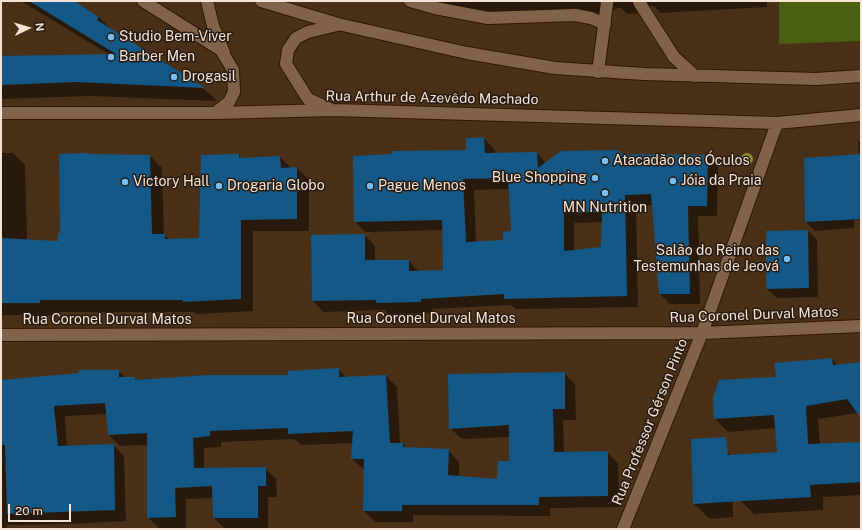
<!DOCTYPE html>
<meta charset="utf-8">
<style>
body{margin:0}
#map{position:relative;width:862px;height:530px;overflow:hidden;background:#4a3017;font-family:"Public Sans",sans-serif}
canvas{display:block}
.frame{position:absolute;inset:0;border:2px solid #f5e4d6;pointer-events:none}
.north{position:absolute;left:8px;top:8px;width:40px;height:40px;-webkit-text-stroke:3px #271b11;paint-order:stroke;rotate:85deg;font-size:11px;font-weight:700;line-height:16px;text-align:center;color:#f5e4d6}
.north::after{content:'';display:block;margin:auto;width:14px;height:18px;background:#f5e4d6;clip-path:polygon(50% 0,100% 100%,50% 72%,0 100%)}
.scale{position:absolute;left:8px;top:504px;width:63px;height:18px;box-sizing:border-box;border:2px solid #f5e4d6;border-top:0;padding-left:5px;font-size:12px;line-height:14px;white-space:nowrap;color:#f5e4d6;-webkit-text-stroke:3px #271b11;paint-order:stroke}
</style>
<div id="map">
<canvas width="862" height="530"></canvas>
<div class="frame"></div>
<div class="north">N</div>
<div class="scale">20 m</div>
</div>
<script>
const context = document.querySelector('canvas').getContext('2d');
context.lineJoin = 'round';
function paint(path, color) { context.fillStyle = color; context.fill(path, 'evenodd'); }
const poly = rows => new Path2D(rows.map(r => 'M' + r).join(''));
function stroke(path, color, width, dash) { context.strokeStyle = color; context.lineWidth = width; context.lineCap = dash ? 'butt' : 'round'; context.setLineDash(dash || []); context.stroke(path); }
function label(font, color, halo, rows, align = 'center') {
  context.font = font + ' "Public Sans",sans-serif'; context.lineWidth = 3; context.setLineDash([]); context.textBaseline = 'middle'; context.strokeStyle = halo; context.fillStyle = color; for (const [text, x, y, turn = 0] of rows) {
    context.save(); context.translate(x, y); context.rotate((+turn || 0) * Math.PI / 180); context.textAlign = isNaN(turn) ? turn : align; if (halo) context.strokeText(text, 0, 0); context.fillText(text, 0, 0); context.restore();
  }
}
paint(poly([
 [779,1,861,1,861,41,779,44]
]), '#4b5f13');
paint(poly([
 [21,1,72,1,99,17,112,30,204,89,217,101,90,96,1,99,1,57,110,55],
 [439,1,767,1,767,7,660,13,655,7,651,6,646,8,643,13,627,14,620,7,613,10,611,15,496,21,460,14],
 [484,138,494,149,495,154,537,153,546,163,623,155,708,156,718,167,717,216,698,216,700,304,670,304,660,294,653,205,636,205,638,307,516,309,511,305,432,309,432,313,388,314,384,310,323,312,313,301,365,235,375,246,375,261,409,261,419,272,444,271,443,230,365,232,355,221,467,151],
 [510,189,512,232,504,241,476,243,474,190],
 [603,222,602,248,574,251,574,223],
 [858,142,861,142,861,220,854,220,854,228,815,231,806,222,859,155],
 [1,153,13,153,25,165,27,240,59,242,89,155,150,156,162,168,164,235,170,240,200,238,239,155,242,159,280,157,291,168,297,168,309,180,309,231,253,231,253,311,196,314,194,312,52,312,52,315,1,315],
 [808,231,817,240,818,297,777,298,767,289],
 [832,359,839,366,861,363,861,417,858,413,818,419,820,445,861,443,861,495,823,497,823,510,754,514,741,501,732,464,733,517,710,519,694,504,716,438,731,456,778,453,776,428,728,432,715,419,777,378],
 [338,369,347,378,386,376,397,387,400,444,403,444,407,448,448,450,459,462,459,477,498,480,510,462,510,437,462,439,450,428,564,373,575,384,576,420,563,420,564,452,607,452,618,463,619,507,550,508,550,516,413,515,413,522,375,522,364,511,365,470,352,459,353,443,301,445,294,439,221,442,221,447,204,448,204,469,265,468,276,479,277,497,268,497,268,529,225,529,214,518,213,498,186,499,186,528,159,528,148,517,148,445,120,446,109,435,107,414,65,416,67,447,113,445,124,456,126,521,70,524,7,525,7,529,1,529,1,381,118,371,126,378,134,378,137,381,289,376]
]), '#0007');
paint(poly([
 [29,1,74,1,99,17,97,20,205,88,76,82,1,85,1,56,116,54],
 [484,137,485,153,537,152,538,168,561,151,618,150,622,154,708,155,707,206,688,206,690,294,659,294,651,194,625,195,627,296,504,299,504,294,421,299,421,302,376,303,376,300,312,301,311,235,365,234,365,260,409,260,409,271,443,270,442,220,354,222,353,156,392,154,392,151,466,150,466,138],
 [508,178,511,231,503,232,503,240,466,242,463,179],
 [602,212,601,247,564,251,564,213],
 [88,153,88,154,150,155,152,234,165,234,165,239,199,238,201,155,239,154,239,158,280,156,281,168,297,167,297,219,241,220,241,299,183,302,183,300,40,300,40,303,1,303,1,238,58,241,58,233,60,233,59,154],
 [861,154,861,219,805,222,804,158],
 [808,230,809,288,766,289,766,231],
 [832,358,833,365,861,362,861,418,847,399,806,406,808,444,861,442,861,482,810,485,811,497,693,504,691,439,726,437,728,455,777,452,774,415,714,419,713,398,719,380,776,377,774,363],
 [339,368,339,377,386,375,390,443,403,443,403,447,449,449,448,475,497,479,498,461,509,461,509,425,449,429,448,374,565,372,565,409,553,409,554,452,608,451,608,496,539,497,539,505,402,505,402,511,363,511,364,459,351,459,353,431,288,434,288,428,210,431,210,436,193,438,194,468,266,467,266,486,258,486,258,518,213,518,212,486,175,488,176,517,147,518,147,433,108,435,105,403,54,406,58,446,114,444,115,510,7,514,5,445,1,445,1,380,79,373,79,370,119,370,119,377,135,377,135,380,207,375,288,375,288,371]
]), '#135886');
const minor = poly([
 [143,1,221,50,233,70,234,92,229,102,215,113],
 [207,1,213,26,224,53],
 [261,1,338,24,467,53,555,68,644,74,816,79,861,76],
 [410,1,435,8,488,18,575,15,591,18,605,24],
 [639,2,674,57,695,76],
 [598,72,607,3],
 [330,109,308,99,286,64,288,50,296,38,308,32,337,25],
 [1,113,215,113,333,110,777,123,861,115],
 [1,335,702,333,861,326],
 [623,529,702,333,777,123]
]);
stroke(minor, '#2f1800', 14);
stroke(minor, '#806349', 12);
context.fillStyle = '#869328';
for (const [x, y] of [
 [747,159]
]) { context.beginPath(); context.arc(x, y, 6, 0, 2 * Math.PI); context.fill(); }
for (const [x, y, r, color] of [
 [111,37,4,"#78bff7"],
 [111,57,4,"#78bff7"],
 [174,77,4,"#78bff7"],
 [605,161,4,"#78bff7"],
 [595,178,4,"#78bff7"],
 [673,181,4,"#78bff7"],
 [125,182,4,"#78bff7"],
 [219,186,4,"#78bff7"],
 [370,186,4,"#78bff7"],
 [605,193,4,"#78bff7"],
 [787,259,4,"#78bff7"]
]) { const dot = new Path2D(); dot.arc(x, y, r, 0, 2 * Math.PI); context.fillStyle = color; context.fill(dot); stroke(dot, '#271b11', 1.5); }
label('14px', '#f5e4d6', '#271b11', [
 ["Studio Bem-Viver",119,37],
 ["Barber Men",119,57],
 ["Drogasil",182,77],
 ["Atacadão dos Óculos",613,161],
 ["Blue Shopping",587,178,"right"],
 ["Jóia da Praia",681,181],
 ["Victory Hall",133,182],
 ["Drogaria Globo",227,186],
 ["Pague Menos",378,186],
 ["MN Nutrition",605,208,"center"],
 ["Salão do Reino das",779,251,"right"],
 ["Testemunhas de Jeová",779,267,"right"]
], 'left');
label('14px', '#f5e4d6', '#271b11', [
 ["Rua Arthur de Azevêdo Machado",432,98,1],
 ["Rua Coronel Durval Matos",754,315,-2],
 ["Rua Coronel Durval Matos",431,319],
 ["Rua Coronel Durval Matos",107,320],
 ["Rua Professor Gérson Pinto",650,422,-68]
]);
</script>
